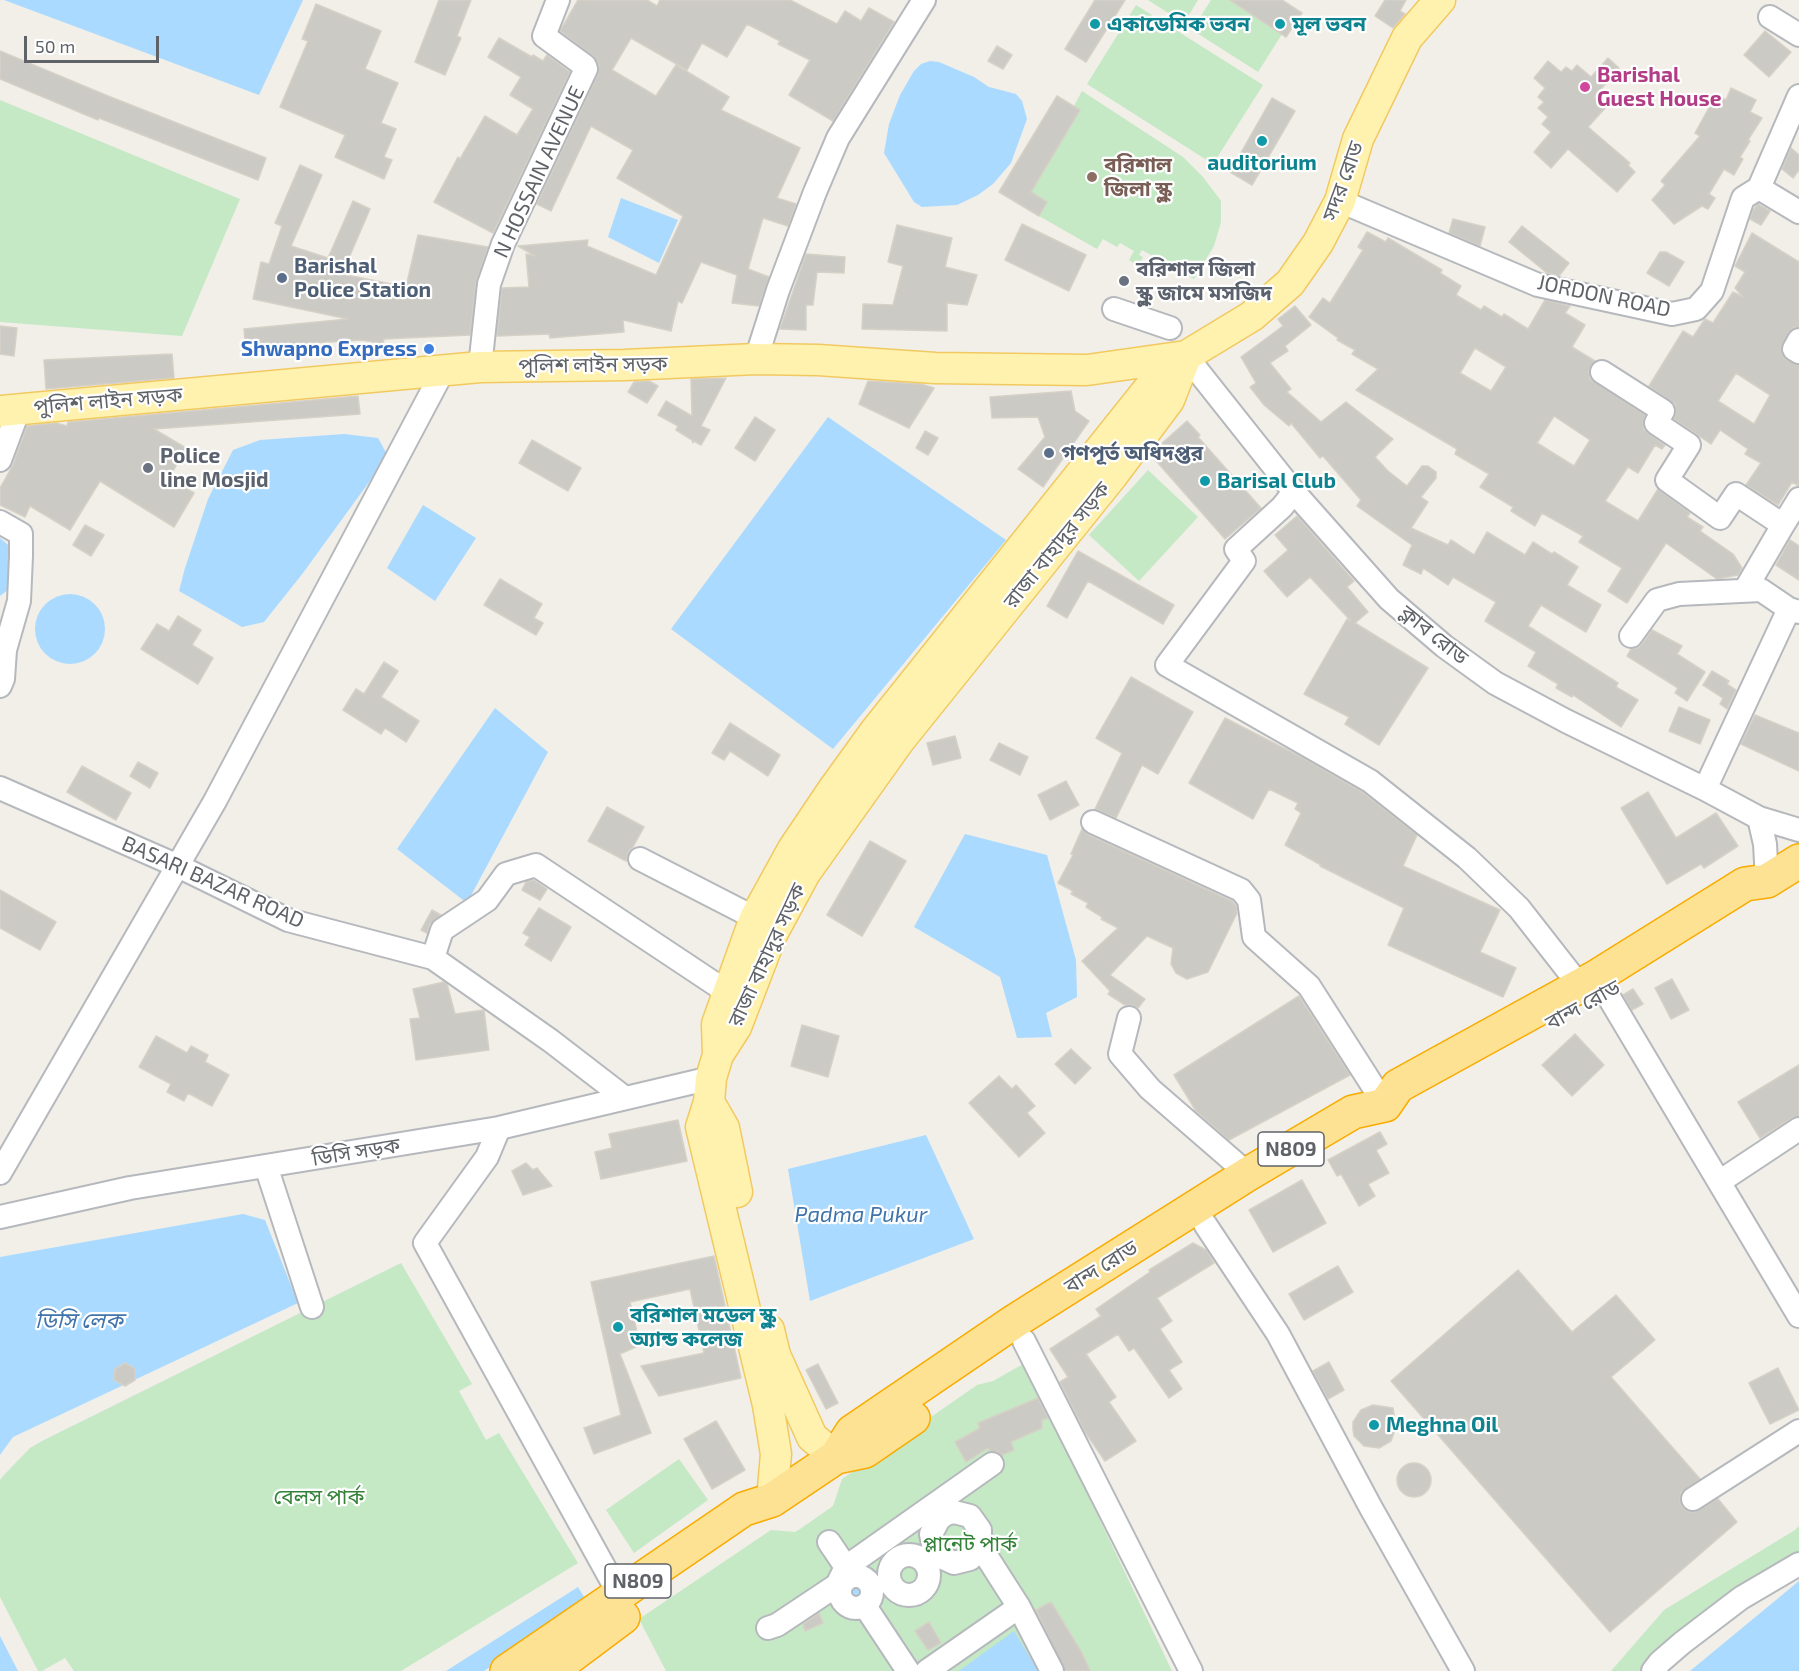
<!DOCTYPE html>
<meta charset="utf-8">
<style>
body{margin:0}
#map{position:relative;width:1799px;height:1671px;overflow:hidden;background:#f1efe8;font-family:"Exo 2",sans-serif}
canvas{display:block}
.scale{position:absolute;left:24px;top:36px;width:135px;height:27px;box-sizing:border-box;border:3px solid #5f6368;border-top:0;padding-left:8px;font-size:18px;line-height:21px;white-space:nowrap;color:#5f6368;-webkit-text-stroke:4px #fff;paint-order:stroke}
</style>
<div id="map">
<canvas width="1799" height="1671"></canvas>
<div class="scale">50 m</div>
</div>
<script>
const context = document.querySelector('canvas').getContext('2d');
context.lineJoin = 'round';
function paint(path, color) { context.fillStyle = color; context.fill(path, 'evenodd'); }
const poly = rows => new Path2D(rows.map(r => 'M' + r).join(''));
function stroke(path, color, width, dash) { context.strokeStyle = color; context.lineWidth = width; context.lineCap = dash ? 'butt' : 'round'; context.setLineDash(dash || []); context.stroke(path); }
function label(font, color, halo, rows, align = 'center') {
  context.font = font + ' "Exo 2","Noto Sans Bengali",sans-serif'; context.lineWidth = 4.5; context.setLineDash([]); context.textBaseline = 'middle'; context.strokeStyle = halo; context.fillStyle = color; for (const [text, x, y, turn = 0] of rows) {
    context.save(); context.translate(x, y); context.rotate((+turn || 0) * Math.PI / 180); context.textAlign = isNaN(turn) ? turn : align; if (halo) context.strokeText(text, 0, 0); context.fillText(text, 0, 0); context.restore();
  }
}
paint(poly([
 [1148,0,1198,0,1187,18,1176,18],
 [1211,0,1230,0,1282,34,1258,72,1197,33,1196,24],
 [1136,5,1263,85,1213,164,1087,84],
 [1082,91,1183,157,1203,177,1221,201,1221,222,1214,246,1194,279,1142,250,1139,255,1143,257,1140,263,1137,262,1135,264,1129,260,1134,251,1120,243,1117,247,1103,239,1097,249,1039,216,1047,202,1031,192,1080,110,1074,106],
 [0,100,240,199,182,336,0,322],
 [1148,470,1198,517,1139,581,1089,535],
 [401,1263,472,1384,459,1391,486,1440,499,1433,578,1563,401,1671,74,1671,65,1658,42,1671,38,1671,0,1597,0,1480,4,1475,30,1448,42,1441],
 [1025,1363,1172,1671,666,1671,639,1619,771,1530,795,1532,800,1529,833,1506,842,1479,977,1385,993,1381],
 [679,1459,708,1500,634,1553,606,1510],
 [1799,1526,1799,1562,1650,1671,1611,1671,1664,1610,1795,1530]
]), '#c5e8c5');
paint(poly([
 [4,0,303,0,259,95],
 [930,61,939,62,974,77,989,87,1016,94,1022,101,1027,119,1011,163,993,184,978,195,957,205,922,207,914,202,884,153,889,124,900,95,914,71,921,64],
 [621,198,678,220,659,263,608,237],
 [828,417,1006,540,833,749,671,629],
 [344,434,378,438,388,456,303,573,264,622,242,627,179,591,185,568,208,499,233,450,260,440],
 [423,505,476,538,435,601,387,568],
 [0,538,13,549,9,589,0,596],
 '35 629a35 35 0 1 1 70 0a35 35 0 1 1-70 0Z',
 [495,708,548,752,467,903,397,849],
 [965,834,1047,855,1076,960,1077,997,1046,1013,1052,1037,1017,1038,1000,977,914,927],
 [926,1135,974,1239,810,1301,788,1169],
 [243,1214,265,1220,298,1303,13,1437,0,1455,0,1257],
 [1799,1581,1799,1671,1690,1671],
 '845 1592a11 11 0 1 1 22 0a11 11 0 1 1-22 0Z',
 [578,1587,588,1603,484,1671,446,1671],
 [1014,1631,1038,1671,959,1671],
 [0,1636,18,1671,0,1671]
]), '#aadaff');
const building = poly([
 [439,0,471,0,457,36,461,38,445,75,415,62,439,0],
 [578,0,647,0,657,6,660,0,790,0,837,24,845,11,861,21,869,8,894,22,833,121,789,95,810,60,778,44,780,41,747,24,727,57,702,43,687,70,631,38,612,70,656,96,676,65,729,97,721,110,800,148,777,198,796,204,788,226,763,218,748,269,769,277,759,306,732,303,737,275,701,262,682,303,678,301,671,331,623,320,624,332,550,338,549,334,497,336,502,288,529,287,526,254,535,256,518,246,588,240,587,246,656,275,683,216,617,178,633,150,591,126,551,211,537,204,598,74,599,65,593,56,560,31,578,0],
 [1095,0,1125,0,1086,62,1065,49,1095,0],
 [1230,0,1282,0,1302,13,1286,37,1230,0],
 [1385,0,1406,0,1400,11,1405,14,1393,28,1375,16,1385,0],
 [316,4,381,31,365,69,398,83,381,123,396,129,384,157,392,160,384,179,335,157,345,135,280,107,308,41,302,39,316,4],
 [1765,31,1791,52,1769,77,1744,55,1765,31],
 [499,38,532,57,533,55,543,61,547,55,570,72,493,233,434,202,458,157,460,159,485,116,517,135,533,109,510,95,521,77,488,57,499,38],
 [997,46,1012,55,1003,69,988,61,997,46],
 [0,51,108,96,266,158,258,180,99,118,98,120,0,79,0,51],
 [1608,58,1619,68,1595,96,1607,106,1588,127,1630,163,1628,165,1635,172,1617,192,1568,149,1551,168,1534,152,1551,132,1542,124,1548,117,1538,108,1544,102,1538,97,1545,88,1534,78,1548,61,1561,72,1566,67,1572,71,1577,65,1591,77,1608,58],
 [1731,88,1756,100,1750,112,1762,118,1748,140,1750,141,1740,157,1743,159,1734,175,1724,169,1709,194,1715,198,1708,209,1702,206,1674,224,1652,200,1665,185,1661,181,1700,136,1695,133,1716,95,1726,100,1731,88],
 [1057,96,1080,110,1031,192,1047,202,1039,216,999,192,1057,96],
 [1272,98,1295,111,1252,185,1230,172,1272,98],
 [1791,148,1799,155,1799,170,1793,178,1782,169,1791,148],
 [300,165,322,175,291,246,328,258,353,201,370,209,342,274,406,287,418,235,488,247,476,282,470,335,384,339,383,344,362,340,279,345,279,350,246,353,244,329,348,319,253,299,261,262,269,264,282,226,275,223,300,165],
 [1758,204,1770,211,1761,225,1750,219,1753,210,1758,204],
 [1453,219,1485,227,1480,246,1449,233,1453,219],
 [1022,224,1086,255,1069,291,1005,260,1022,224],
 [897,225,952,238,945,267,977,275,967,305,947,303,947,331,862,329,863,304,893,305,903,266,888,262,897,225],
 [1522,226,1569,263,1559,276,1547,273,1509,242,1522,226],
 [1367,232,1386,242,1388,238,1442,270,1440,273,1461,286,1456,295,1481,310,1484,306,1502,317,1504,314,1528,329,1545,300,1570,306,1565,313,1585,325,1572,347,1595,361,1589,371,1590,379,1645,415,1643,422,1644,430,1665,445,1662,449,1655,445,1638,473,1628,467,1605,501,1638,521,1658,489,1690,513,1687,517,1703,527,1700,531,1733,554,1742,568,1738,575,1717,579,1666,543,1627,603,1608,591,1622,568,1579,542,1583,536,1542,513,1535,526,1511,511,1513,507,1480,487,1489,474,1455,454,1457,449,1356,390,1378,369,1352,354,1355,350,1337,340,1338,338,1309,317,1323,298,1330,303,1363,250,1358,247,1367,232],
 [1475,348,1506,367,1491,391,1460,373,1475,348],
 [1554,416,1590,440,1574,466,1537,443,1554,416],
 [1752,233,1799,262,1799,327,1793,328,1788,333,1781,348,1782,355,1787,360,1799,365,1799,486,1792,482,1778,505,1746,485,1761,463,1745,454,1748,449,1720,430,1711,444,1674,419,1676,412,1675,404,1649,386,1683,331,1693,337,1705,319,1713,323,1733,292,1743,297,1735,288,1745,272,1735,266,1752,233],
 [1736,373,1770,395,1754,424,1718,401,1736,373],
 [1660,252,1666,252,1684,262,1669,286,1647,273,1660,252],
 [806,254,845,257,844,273,817,272,813,305,806,305,806,330,780,329,806,254],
 [1295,306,1311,325,1285,346,1288,351,1270,363,1291,389,1287,392,1321,422,1346,402,1393,439,1375,457,1388,471,1407,486,1422,466,1428,466,1436,472,1436,478,1421,497,1428,502,1411,528,1448,545,1451,540,1474,555,1487,532,1525,555,1533,542,1552,554,1554,552,1578,567,1567,585,1601,605,1586,632,1541,605,1528,626,1618,683,1616,687,1638,700,1621,727,1573,695,1572,697,1556,688,1558,684,1528,666,1536,652,1485,621,1496,602,1453,577,1448,585,1423,568,1421,574,1403,565,1412,545,1357,506,1361,500,1323,456,1320,458,1291,423,1289,426,1264,405,1250,387,1256,383,1241,357,1283,326,1278,319,1295,306],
 [0,326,17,328,14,356,0,354,0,326],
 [172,354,174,378,46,389,44,360,172,354],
 [726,378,701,426,710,430,701,445,694,441,693,443,692,440,676,430,678,426,658,415,666,401,692,416,691,379,726,378],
 [649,381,658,386,647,403,628,392,634,382,649,381],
 [868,381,921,384,934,388,909,428,859,404,868,381],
 [1071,391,1075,411,1089,421,1043,487,1018,469,1045,437,1038,417,992,418,990,397,1071,391],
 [358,396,360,414,154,429,186,448,169,478,194,493,174,527,100,481,70,530,30,506,25,517,0,505,0,488,13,465,27,426,56,423,67,426,68,422,358,396],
 [755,417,775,430,755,461,735,448,755,417],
 [1187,421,1200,435,1198,437,1261,508,1225,539,1150,454,1187,421],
 [925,431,938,438,928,455,916,448,925,431],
 [532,440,581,468,568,491,519,463,532,440],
 [1297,516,1354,581,1347,587,1368,612,1355,623,1428,668,1379,745,1345,724,1349,717,1304,694,1347,619,1351,621,1310,577,1287,597,1264,571,1288,550,1275,535,1297,516],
 [85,525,104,535,91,556,73,545,85,525],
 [1790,540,1799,546,1799,580,1776,565,1790,540],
 [1078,551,1174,605,1163,624,1088,581,1067,618,1047,606,1078,551],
 [500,579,542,604,534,618,543,623,536,635,484,605,500,579],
 [178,616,201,630,192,645,213,658,198,684,141,649,157,624,169,631,178,616],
 [1652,630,1682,646,1677,654,1705,672,1687,701,1675,693,1678,688,1627,656,1631,649,1637,648,1642,644,1652,630],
 [384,662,398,671,381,697,419,721,406,742,385,728,381,734,343,710,356,689,364,694,384,662],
 [1712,671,1729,681,1727,684,1736,690,1727,709,1720,704,1723,698,1703,685,1712,671],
 [1131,677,1193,712,1158,774,1142,765,1116,818,1095,809,1122,753,1096,738,1131,677],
 [1679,707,1710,720,1700,744,1669,731,1679,707],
 [1755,715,1799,733,1799,771,1741,744,1755,715],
 [1225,718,1305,759,1362,792,1417,835,1403,866,1500,910,1480,952,1516,968,1503,997,1388,945,1404,908,1320,866,1321,865,1285,845,1301,813,1295,809,1298,803,1269,789,1253,819,1189,783,1225,718],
 [730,723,780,755,768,776,730,751,724,760,712,753,730,723],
 [955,736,961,758,933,765,927,743,955,736],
 [999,743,1028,757,1020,775,990,760,999,743],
 [138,762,158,773,150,788,130,776,138,762],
 [82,766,131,793,116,820,67,792,82,766],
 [1066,781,1079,805,1050,820,1038,795,1066,781],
 [1648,792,1676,838,1716,813,1738,846,1704,868,1701,864,1667,884,1621,808,1648,792],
 [607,807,644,827,633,847,628,852,626,861,588,841,607,807],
 [1082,829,1087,834,1232,901,1236,906,1237,913,1208,972,1187,979,1176,973,1171,964,1173,948,1147,936,1110,975,1145,999,1138,1008,1132,1005,1125,1005,1108,994,1110,991,1082,961,1118,928,1101,919,1102,917,1086,907,1088,903,1071,894,1073,891,1058,883,1073,855,1071,854,1082,829],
 [870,841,906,861,862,936,827,915,870,841],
 [534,880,547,889,540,900,522,890,526,882,534,880],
 [0,890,56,922,40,950,0,928,0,890],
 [539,908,571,927,551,961,525,945,530,937,523,933,539,908],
 [432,910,441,915,429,925,427,933,421,930,432,910],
 [1672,979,1689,1010,1671,1019,1655,988,1672,979],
 [444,982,447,984,455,1014,484,1010,489,1050,416,1060,410,1019,420,1018,413,989,444,982],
 [1633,989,1643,1004,1632,1010,1623,995,1633,989],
 [1299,996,1350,1075,1229,1140,1196,1111,1174,1075,1299,996],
 [802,1025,839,1036,828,1077,791,1066,802,1025],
 [1575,1034,1604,1065,1572,1096,1542,1065,1575,1034],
 [156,1036,187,1053,191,1046,208,1055,205,1062,229,1075,212,1106,188,1093,184,1101,167,1092,171,1084,139,1067,156,1036],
 [1071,1049,1091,1068,1075,1084,1055,1064,1071,1049],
 [1799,1065,1799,1116,1792,1118,1760,1138,1738,1102,1799,1065],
 [999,1076,1012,1089,1016,1085,1035,1106,1027,1113,1045,1133,1019,1157,969,1103,999,1076],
 [678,1120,687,1161,601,1179,595,1152,612,1148,609,1134,678,1120],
 [1380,1132,1387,1144,1376,1150,1389,1173,1368,1184,1375,1196,1359,1206,1341,1174,1337,1176,1328,1160,1380,1132],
 [526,1163,533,1170,537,1168,552,1186,523,1195,512,1171,526,1163],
 [1302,1180,1326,1223,1273,1252,1249,1210,1302,1180],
 [1193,1243,1206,1250,1214,1263,1157,1298,1172,1321,1160,1329,1182,1362,1169,1370,1182,1389,1169,1398,1134,1348,1129,1351,1118,1334,1086,1354,1116,1397,1109,1402,1136,1441,1105,1461,1085,1432,1060,1382,1068,1377,1050,1349,1101,1316,1096,1309,1150,1272,1149,1270,1193,1243],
 [714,1256,741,1378,659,1396,641,1366,704,1353,690,1289,630,1302,640,1345,620,1354,651,1433,594,1454,584,1428,621,1415,591,1282,714,1256],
 [1338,1266,1353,1292,1304,1320,1289,1294,1338,1266],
 [1518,1270,1572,1332,1616,1295,1655,1340,1611,1377,1700,1479,1681,1492,1680,1499,1682,1507,1687,1511,1694,1512,1718,1499,1737,1522,1610,1632,1391,1381,1518,1270],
 [1329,1362,1344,1390,1328,1399,1313,1371,1329,1362],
 [125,1363,135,1369,135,1380,125,1386,114,1380,115,1369,125,1363],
 [818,1364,838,1403,826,1409,806,1370,818,1364],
 [1778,1368,1799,1410,1770,1424,1749,1383,1778,1368],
 [1038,1398,1048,1418,1042,1420,1042,1428,1011,1442,1014,1450,1002,1455,997,1452,990,1451,988,1448,966,1462,955,1442,980,1428,978,1423,1038,1398],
 [1373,1405,1393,1408,1396,1427,1391,1441,1379,1448,1364,1446,1354,1436,1353,1429,1353,1422,1361,1410,1373,1405],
 [716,1421,745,1470,712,1489,684,1439,716,1421],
 '1397 1480a17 17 0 1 1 34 0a17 17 0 1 1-34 0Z',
 [1051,1602,1082,1653,1090,1671,1065,1671,1036,1610,1051,1602],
 [819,1613,823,1623,805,1631,803,1624,819,1613],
 [929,1622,941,1643,928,1650,915,1631,929,1622]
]);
paint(building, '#cccac5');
stroke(building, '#d6d1c6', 1.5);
const minor = poly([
 [1770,17,1799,35],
 [1759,188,1799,96],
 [1340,201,1538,285,1672,314,1696,309,1712,291,1743,198,1759,188,1799,212],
 [1114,309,1170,328],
 [1799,340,1794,349,1799,352],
 [1186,356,1294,492,1389,599,1444,646,1495,683,1566,721,1705,789,1759,818,1799,830],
 [756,359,778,290,815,192,838,138,924,0],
 [480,367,489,284,503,244,586,69,585,66,544,36,558,0],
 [1602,372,1663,411,1656,423,1689,445,1667,480,1720,518,1736,494,1783,525,1745,590],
 [0,460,19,409],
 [1294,492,1282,507,1236,549,1244,561,1167,665,1370,781,1467,858,1519,908,1580,986],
 [0,522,21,534,21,556,19,601,5,650,3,679,0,686],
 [1783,525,1799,499],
 [1631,636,1657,600,1679,594,1761,590,1789,609,1799,612],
 [0,788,178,866,288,920,433,958],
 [1705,789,1789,609],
 [1759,818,1765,844,1767,881],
 [1093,822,1241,890,1249,900,1254,937,1309,986,1385,1105],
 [640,859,755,918],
 [1607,994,1799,1316],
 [1129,1018,1120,1054,1150,1089,1248,1174],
 [625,1098,551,1041,433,958,442,930,487,900,506,874,536,865,727,992],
 [499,1128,487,1157,425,1243,619,1594],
 [266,1166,312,1307],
 [0,1173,215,801,444,369],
 [1719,1182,1799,1129],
 [0,1217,130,1188,499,1128,711,1078],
 [1205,1224,1278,1334,1371,1508,1463,1671],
 [1024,1341,1191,1671],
 [1693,1499,1799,1431],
 [829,1542,852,1576],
 [980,1546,970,1559,954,1563,939,1556,934,1550,931,1534,939,1519,946,1514,954,1512,970,1516,980,1530,980,1546,1019,1607],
 '889 1575a20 20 0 1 1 40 0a20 20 0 1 1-40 0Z',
 '840 1592a16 16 0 1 1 32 0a16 16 0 1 1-32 0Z',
 [865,1606,908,1671],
 [768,1628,777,1625,837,1585,846,1567,992,1464],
 [927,1671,1019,1607,1052,1671],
 [1653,1671,1660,1662,1682,1643,1741,1598,1799,1564]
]);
const major = poly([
 [0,411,480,367,625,365,756,359,818,360,935,368,1087,370,1186,356],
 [718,1055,717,1024,755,918,793,849,832,791,876,730,1150,387,1186,356,1252,316,1290,283,1318,243,1340,201,1358,139,1407,38,1440,0],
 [709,1102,724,1128,737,1192],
 [769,1330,775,1355,812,1437,836,1457],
 [772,1500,776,1454,768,1405,701,1127,709,1102,711,1078,718,1055,736,1027,771,936,805,873,899,741,1112,476,1169,400,1185,359]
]);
const highway = poly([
 [836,1457,865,1451,913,1418],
 [507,1671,744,1509,772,1500,836,1457,852,1432,1015,1321,1248,1174,1353,1112,1385,1105,1398,1086,1596,977,1745,884,1767,881,1799,861],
 [551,1671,623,1617]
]);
stroke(minor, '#b5b8bc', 26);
stroke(major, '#f2c960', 33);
stroke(highway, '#f9ab00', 36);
stroke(minor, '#fff', 22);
stroke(major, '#fff2af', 30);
stroke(highway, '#fde293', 33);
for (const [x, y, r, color] of [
 [1095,24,6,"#0f9aa8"],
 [1280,24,6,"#0f9aa8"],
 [1585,87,6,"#d1479c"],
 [1262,141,6,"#0f9aa8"],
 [1092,177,6,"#8d6e63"],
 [282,278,6,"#5c6f8a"],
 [1124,281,6,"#6b7280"],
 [429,349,6,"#3f7fe0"],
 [1049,453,6,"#5c6f8a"],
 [148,468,6,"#6b7280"],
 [1205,481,6,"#0f9aa8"],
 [618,1327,6,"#0f9aa8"],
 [1374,1425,6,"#0f9aa8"]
]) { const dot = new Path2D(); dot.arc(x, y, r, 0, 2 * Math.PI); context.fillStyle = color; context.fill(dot); stroke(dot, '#fff', 2); }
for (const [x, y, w] of [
 [1291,1149,66],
 [638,1581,66]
]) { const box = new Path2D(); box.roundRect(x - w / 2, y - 17, w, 34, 4.5); context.fillStyle = '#fff'; context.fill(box); stroke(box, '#5f6368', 1.5); }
label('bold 20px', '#5f6368', null, [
 ["N809",1291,1149],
 ["N809",638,1581]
]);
label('bold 21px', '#0d838f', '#fff', [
 ["একাডেমিক ভবন",1107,24],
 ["মূল ভবন",1292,24],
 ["auditorium",1262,163,"center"],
 ["Barisal Club",1217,481],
 ["বরিশাল মডেল স্কুল",630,1315],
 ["অ্যান্ড কলেজ",630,1339],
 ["Meghna Oil",1386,1425]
], 'left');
label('bold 21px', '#b23c85', '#fff', [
 ["Barishal",1597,75],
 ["Guest House",1597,99]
], 'left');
label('bold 21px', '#785e54', '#fff', [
 ["বরিশাল",1104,165],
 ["জিলা স্কুল",1104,189]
], 'left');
label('21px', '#5f6368', '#fff', [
 ["N HOSSAIN AVENUE",539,172,-65],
 ["সদর রোড",1343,181,-70],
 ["JORDON ROAD",1604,296,12],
 ["পুলিশ লাইন সড়ক",593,365,-1],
 ["পুলিশ লাইন সড়ক",108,401,-5],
 ["রাজা বাহাদুর সড়ক",1057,545,-51],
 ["ক্লাব রোড",1434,635,39],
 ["BASARI BAZAR ROAD",213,882,24],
 ["রাজা বাহাদুর সড়ক",767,955,-65],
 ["বান্দ রোড",1583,1005,-29],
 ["ডিসি সড়ক",356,1152,-9],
 ["বান্দ রোড",1101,1267,-32]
]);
label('bold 21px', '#4e5e75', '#fff', [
 ["Barishal",294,266],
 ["Police Station",294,290],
 ["গণপূর্ত অধিদপ্তর",1061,453]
], 'left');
label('bold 21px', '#5b616d', '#fff', [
 ["বরিশাল জিলা",1136,269],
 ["স্কুল জামে মসজিদ",1136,293],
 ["Police",160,456],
 ["line Mosjid",160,480]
], 'left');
label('bold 21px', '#366cbe', '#fff', [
 ["Shwapno Express",417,349]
], 'right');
label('21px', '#348238', '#fff', [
 ["বেলস পার্ক",319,1497],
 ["প্লানেট পার্ক",970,1544]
]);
label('italic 22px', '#4174aa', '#fff', [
 ["Padma Pukur",861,1215],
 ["ডিসি লেক",79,1321]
]);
</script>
